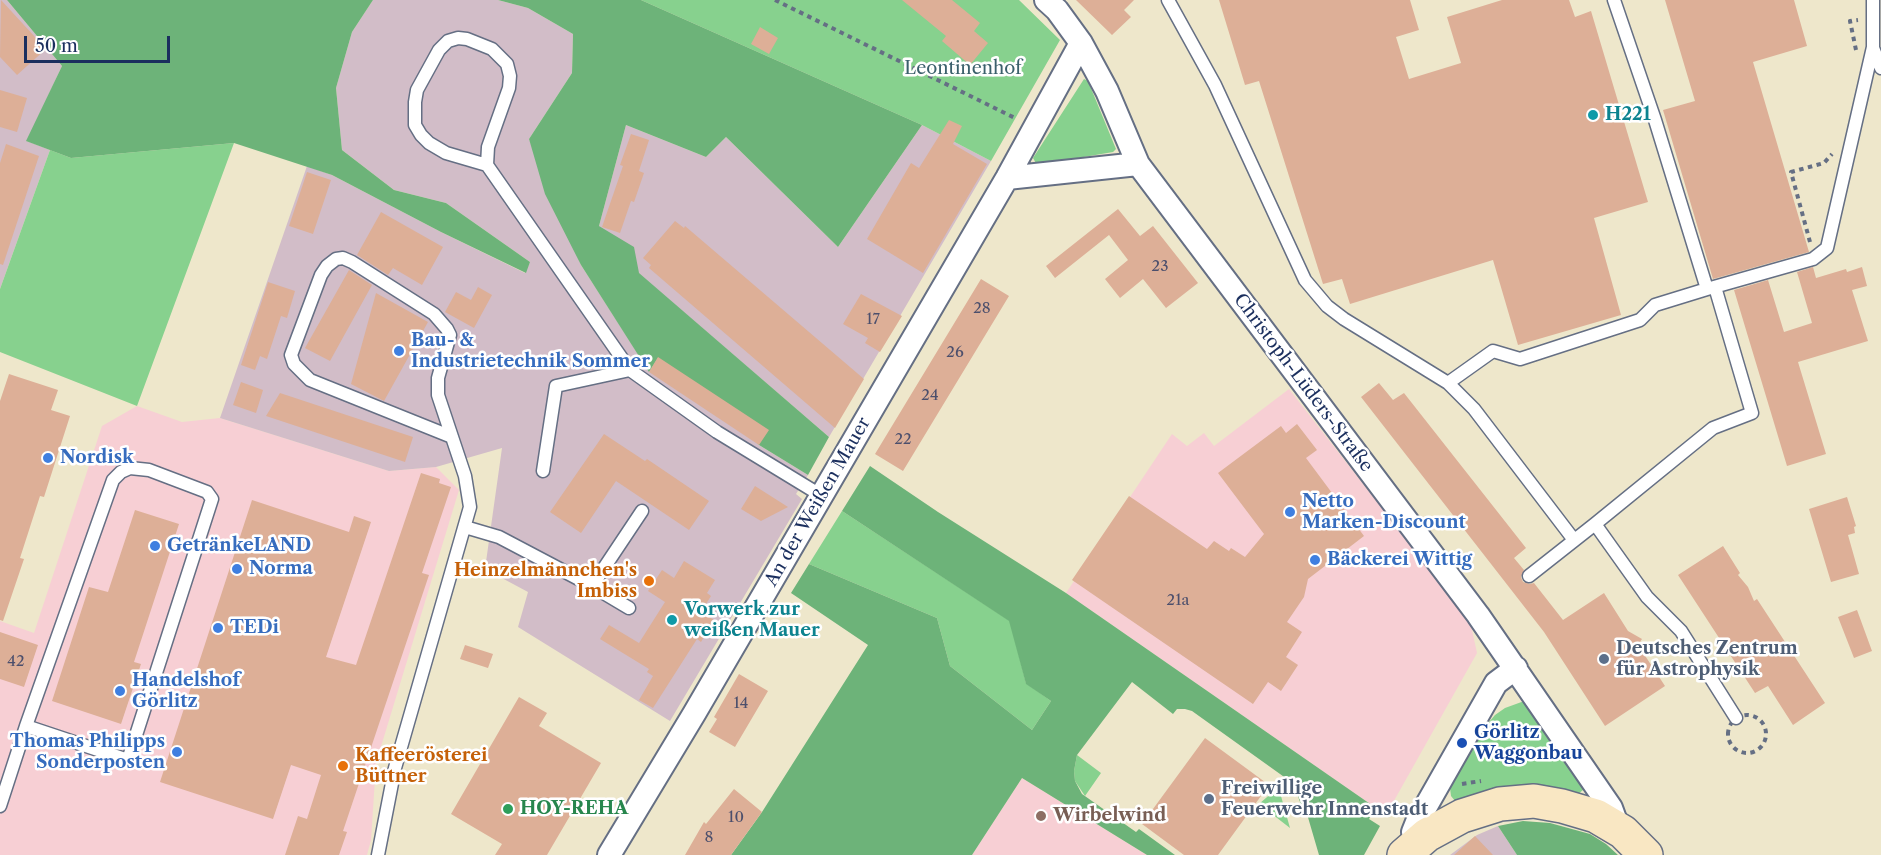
<!DOCTYPE html>
<meta charset="utf-8">
<style>
body{margin:0}
#map{position:relative;width:1881px;height:855px;overflow:hidden;background:#eee7cb;font-family:"Libre Caslon Text",serif}
canvas{display:block}
.scale{position:absolute;left:24px;top:36px;width:146px;height:27px;box-sizing:border-box;border:3px solid #1b2f5e;border-top:0;padding-left:8px;font-size:18px;line-height:21px;white-space:nowrap;color:#1b2f5e;-webkit-text-stroke:4px #fff;paint-order:stroke}
</style>
<div id="map">
<canvas width="1881" height="855"></canvas>
<div class="scale">50 m</div>
</div>
<script>
const context = document.querySelector('canvas').getContext('2d');
context.lineJoin = 'round';
function paint(path, color) { context.fillStyle = color; context.fill(path, 'evenodd'); }
const poly = rows => new Path2D(rows.map(r => 'M' + r).join(''));
function stroke(path, color, width, dash) { context.strokeStyle = color; context.lineWidth = width; context.lineCap = dash ? 'butt' : 'round'; context.setLineDash(dash || []); context.stroke(path); }
function label(font, color, halo, rows, align = 'center') {
  context.font = font + ' "Libre Caslon Text",serif'; context.lineWidth = 5; context.setLineDash([]); context.textBaseline = 'middle'; context.strokeStyle = halo; context.fillStyle = color; for (const [text, x, y, turn = 0] of rows) {
    context.save(); context.translate(x, y); context.rotate((+turn || 0) * Math.PI / 180); context.textAlign = isNaN(turn) ? turn : align; if (halo) context.strokeText(text, 0, 0); context.fillText(text, 0, 0); context.restore();
  }
}
paint(poly([
 [1289,389,1470,621,1477,653,1386,815,1066,593,1172,434,1187,446,1204,433,1214,446],
 [137,406,182,422,220,418,389,471,436,467,459,490,376,763,371,840,367,855,0,855,0,621,34,633,102,426],
 [1022,778,1147,855,972,855]
]), '#f7cfd4');
paint(poly([
 [0,0,7,0,62,66,27,141,50,150,0,289],
 [373,0,498,0,528,8,573,34,572,73,529,139,581,265,649,371,658,357,759,445,808,475,796,494,802,499,670,721,518,627,528,592,485,569,502,448,436,467,389,471,220,418,307,166,332,175,441,232,525,273,530,262,446,203,394,190,342,150,336,88,352,32],
 [626,125,706,157,726,137,838,247,922,125,991,161,829,437,638,273,599,226],
 [1498,826,1517,855,1450,855,1477,835]
]), '#d2bdc8');
paint(poly([
 [641,0,1019,0,1060,40,991,161,922,125],
 [1084,79,1088,81,1116,149,1113,152,1037,165,1033,158],
 [234,143,137,406,0,352,0,289,50,150,71,158],
 [842,511,1010,621,1026,683,1051,701,1032,730,950,666,937,618,809,564],
 [1527,700,1585,782,1583,790,1577,795,1460,802,1455,801,1451,796,1450,788,1484,728,1495,715,1505,708],
 [1077,755,1101,773,1085,796,1075,781,1074,771],
 [1274,791,1281,796,1290,828,1259,804]
]), '#87d18e');
paint(poly([
 [7,0,373,0,352,32,336,88,342,150,394,190,446,203,530,262,526,273,441,232,332,175,234,143,71,158,26,141,62,66],
 [498,0,641,0,922,125,838,247,726,137,706,157,626,125,599,226,634,247,639,273,829,437,808,475,759,445,658,358,649,372,581,265,545,194,529,139,572,73,573,34,528,8],
 [870,466,938,512,1066,593,1376,808,1369,819,1380,826,1364,855,1319,855,1307,814,1304,813,1295,788,1287,779,1192,711,1185,709,1177,709,1173,714,1132,682,1077,755,1074,771,1075,781,1082,794,1136,832,1139,829,1175,855,1147,855,1022,778,972,855,731,855,762,812,868,645,791,593,809,564,937,618,950,666,1032,730,1051,701,1026,684,1009,621,842,511],
 [1523,821,1550,823,1590,834,1606,844,1618,855,1517,855,1498,826]
]), '#6db379');
paint(poly([
 [1,0,46,49,17,75,0,57],
 [902,0,952,0,980,23,974,31,988,43,970,65,942,41,946,36],
 [1076,0,1134,0,1124,10,1131,17,1112,35],
 [1219,0,1410,0,1419,30,1396,37,1409,79,1461,63,1447,17,1502,0,1569,0,1575,17,1591,11,1648,202,1594,218,1621,315,1518,345,1493,260,1350,304,1342,279,1323,284,1259,81,1245,85],
 [1665,0,1794,0,1807,46,1753,62,1809,252,1713,279,1663,110,1695,101],
 [760,27,778,38,769,54,751,44],
 [0,90,27,98,17,132,0,127],
 [949,120,962,126,953,144,987,164,923,273,867,239,911,163,919,168],
 [631,134,649,140,639,171,644,173,634,202,631,201,620,233,602,227,623,166,620,165],
 [6,144,39,156,3,265,0,264,0,163],
 [307,172,331,180,313,234,289,226],
 [1118,209,1140,236,1153,226,1198,283,1166,308,1143,279,1120,298,1105,279,1128,260,1109,235,1055,278,1046,266],
 [381,212,443,247,422,285,393,268,388,275,357,255],
 [675,221,684,228,685,226,864,379,835,428,649,268,651,265,643,258],
 [1813,267,1816,278,1846,269,1847,272,1862,267,1867,286,1852,290,1868,341,1798,362,1826,454,1787,466,1734,290,1768,280,1784,332,1812,323,1797,272],
 [349,270,372,285,330,361,305,348],
 [981,279,1009,296,903,471,875,454],
 [268,282,295,291,287,318,281,316,267,359,260,356,255,370,241,365],
 [478,287,492,295,474,328,445,312,456,292,471,300],
 [376,293,428,322,384,401,351,384],
 [861,294,902,316,880,352,865,343,868,338,843,324],
 [658,357,769,430,759,445,649,372],
 [9,374,58,390,51,410,70,416,44,497,40,496,20,558,24,559,3,621,0,620,0,401],
 [241,382,263,390,256,413,233,405],
 [1379,383,1393,400,1404,393,1526,548,1514,558,1524,570,1521,577,1523,582,1530,584,1534,583,1563,620,1604,593,1628,631,1642,639,1638,645,1665,686,1605,726,1544,632,1361,397],
 [280,393,413,437,405,462,266,416],
 [1297,424,1317,450,1306,458,1364,536,1308,579,1304,597,1287,622,1302,632,1286,657,1298,665,1281,691,1268,682,1253,704,1072,580,1129,496,1207,549,1214,541,1229,551,1231,548,1245,557,1264,534,1218,473,1281,426,1286,433],
 [604,434,645,461,647,459,709,501,689,530,616,481,581,533,550,512],
 [421,473,440,479,439,483,451,487,422,573,429,575,343,831,347,832,339,855,285,855,298,816,307,819,321,775,291,765,273,819,160,782,252,500,349,532,354,516,371,522,326,657,356,665],
 [755,486,788,507,761,521,741,509],
 [1847,497,1856,526,1854,527,1855,533,1848,535,1859,574,1831,582,1809,509],
 [135,510,179,524,134,662,141,664,121,724,52,701,89,587,108,592],
 [1723,546,1740,573,1738,575,1748,587,1754,601,1757,599,1825,703,1793,725,1768,686,1755,693,1678,575],
 [684,561,715,580,707,593,711,596,701,612,714,620,701,642,697,639,653,708,639,700,653,676,647,672,649,669,600,639,609,625,639,643,665,602,648,591,662,570,674,578],
 [1857,610,1872,651,1854,658,1838,617],
 [0,632,38,645,24,687,0,679],
 [465,645,493,654,488,668,460,659],
 [739,674,768,691,735,747,709,732,717,719,714,717],
 [519,697,547,713,539,726,601,763,547,855,495,855,502,844,451,814],
 [1205,738,1269,785,1218,855,1184,855,1142,824],
 [734,789,762,812,731,855,685,855,704,822,706,824],
 [1475,836,1493,855,1454,855]
]), '#ddaf97');
const lane = poly([
 [1168,0,1215,85,1305,280,1327,306,1344,319,1448,383],
 [1614,0,1655,120,1707,289,1813,259,1827,248,1873,47,1873,0],
 [1873,48,1881,68],
 [487,165,446,153,429,143,421,135,415,125,415,102,417,90,439,50,448,41,458,38,467,39,492,49,507,64,510,76,509,88,488,147,487,165,630,370,717,432,822,496],
 [543,471,556,386,630,370],
 [1595,524,1647,597,1681,631,1736,718],
 [465,527,499,537,592,586,629,608],
 [1574,540,1474,409,1448,383,1493,351,1520,359,1640,320,1655,305,1707,289],
 [1529,576,1595,524,1713,428,1752,413,1715,287],
 [592,586,642,511],
 [0,806,26,726,113,480,121,472,130,468,149,470,207,492,212,499,128,760,26,726],
 [378,855,395,768,470,507,465,476,438,395,438,378,450,335,447,329,434,314,352,262,343,258,336,259,327,266,321,275,291,355,294,364,310,380,452,437]
]);
const street = poly([
 [1046,0,1057,10,1081,43,1107,91,1138,164,1478,615,1611,808,1615,819,1613,825],
 [1007,178,1138,164],
 [1418,842,1413,832,1417,822,1496,683,1516,668],
 [609,855,694,714,1007,178,1081,43]
]);
const secondary = poly([
 [1404,855,1427,835,1462,816,1500,804,1534,801,1562,806,1596,816,1623,832,1646,855]
]);
stroke(lane, '#656f84', 15);
stroke(street, '#656f84', 26);
stroke(secondary, '#656f84', 36);
stroke(poly([
 [775,0,1017,119],
 [1856,50,1850,21,1858,20],
 [1810,242,1791,172,1824,163,1832,154],
 '1728 734a19 19 0 1 1 38 0a19 19 0 1 1-38 0Z',
 [1462,784,1481,781]
]), '#656f84', 4, [4.5, 4.5]);
stroke(lane, '#fff', 12);
stroke(street, '#fff', 22);
stroke(secondary, '#f9e7c3', 33);
for (const [x, y, r, color] of [
 [1593,115,6,"#0f9aa8"],
 [399,351,6,"#3f7fe0"],
 [48,458,6,"#3f7fe0"],
 [1290,512,6,"#3f7fe0"],
 [155,546,6,"#3f7fe0"],
 [1315,560,6,"#3f7fe0"],
 [237,569,6,"#3f7fe0"],
 [649,581,6,"#e8710a"],
 [672,620,6,"#0f9aa8"],
 [218,628,6,"#3f7fe0"],
 [1604,659,6,"#5c6f8a"],
 [120,691,6,"#3f7fe0"],
 [1462,743,6,"#1a4fb4"],
 [177,752,6,"#3f7fe0"],
 [343,766,6,"#e8710a"],
 [1209,799,6,"#5c6f8a"],
 [508,809,6,"#2e9e5b"],
 [1041,816,6,"#8d6e63"]
]) { const dot = new Path2D(); dot.arc(x, y, r, 0, 2 * Math.PI); context.fillStyle = color; context.fill(dot); stroke(dot, '#fff', 2); }
label('15px', '#4c4f6c', null, [
 ["23",1160,267],
 ["28",982,309],
 ["17",873,320],
 ["26",955,353],
 ["24",930,396],
 ["22",903,440],
 ["21a",1178,601],
 ["42",16,662],
 ["14",741,704],
 ["10",736,818],
 ["8",709,838]
]);
label('18px', '#3b606c', '#fff', [
 ["Leontinenhof",963,69]
]);
label('bold 18px', '#0d838f', '#fff', [
 ["H221",1605,115],
 ["Vorwerk zur",684,610],
 ["weißen Mauer",684,631]
], 'left');
label('bold 18px', '#366cbe', '#fff', [
 ["Bau- &",411,341],
 ["Industrietechnik Sommer",411,362],
 ["Nordisk",60,458],
 ["Netto",1302,502],
 ["Marken-Discount",1302,523],
 ["GetränkeLAND",167,546],
 ["Bäckerei Wittig",1327,560],
 ["Norma",249,569],
 ["TEDi",230,628],
 ["Handelshof",132,681],
 ["Görlitz",132,702],
 ["Thomas Philipps",165,742,"right"],
 ["Sonderposten",165,763,"right"]
], 'left');
label('18px', '#1b2f5e', '#fff', [
 ["Christoph-Lüders-Straße",1303,383,53],
 ["An der Weißen Mauer",818,502,-60]
]);
label('bold 18px', '#c56008', '#fff', [
 ["Heinzelmännchen's",637,571],
 ["Imbiss",637,592],
 ["Kaffeerösterei",355,756,"left"],
 ["Büttner",355,777,"left"]
], 'right');
label('bold 18px', '#4e5e75', '#fff', [
 ["Deutsches Zentrum",1616,649],
 ["für Astrophysik",1616,670],
 ["Freiwillige",1221,789],
 ["Feuerwehr Innenstadt",1221,810]
], 'left');
label('bold 18px', '#164399', '#fff', [
 ["Görlitz",1474,733],
 ["Waggonbau",1474,754]
], 'left');
label('bold 18px', '#27864d', '#fff', [
 ["HOY-REHA",520,809]
], 'left');
label('bold 18px', '#785e54', '#fff', [
 ["Wirbelwind",1053,816]
], 'left');
</script>
